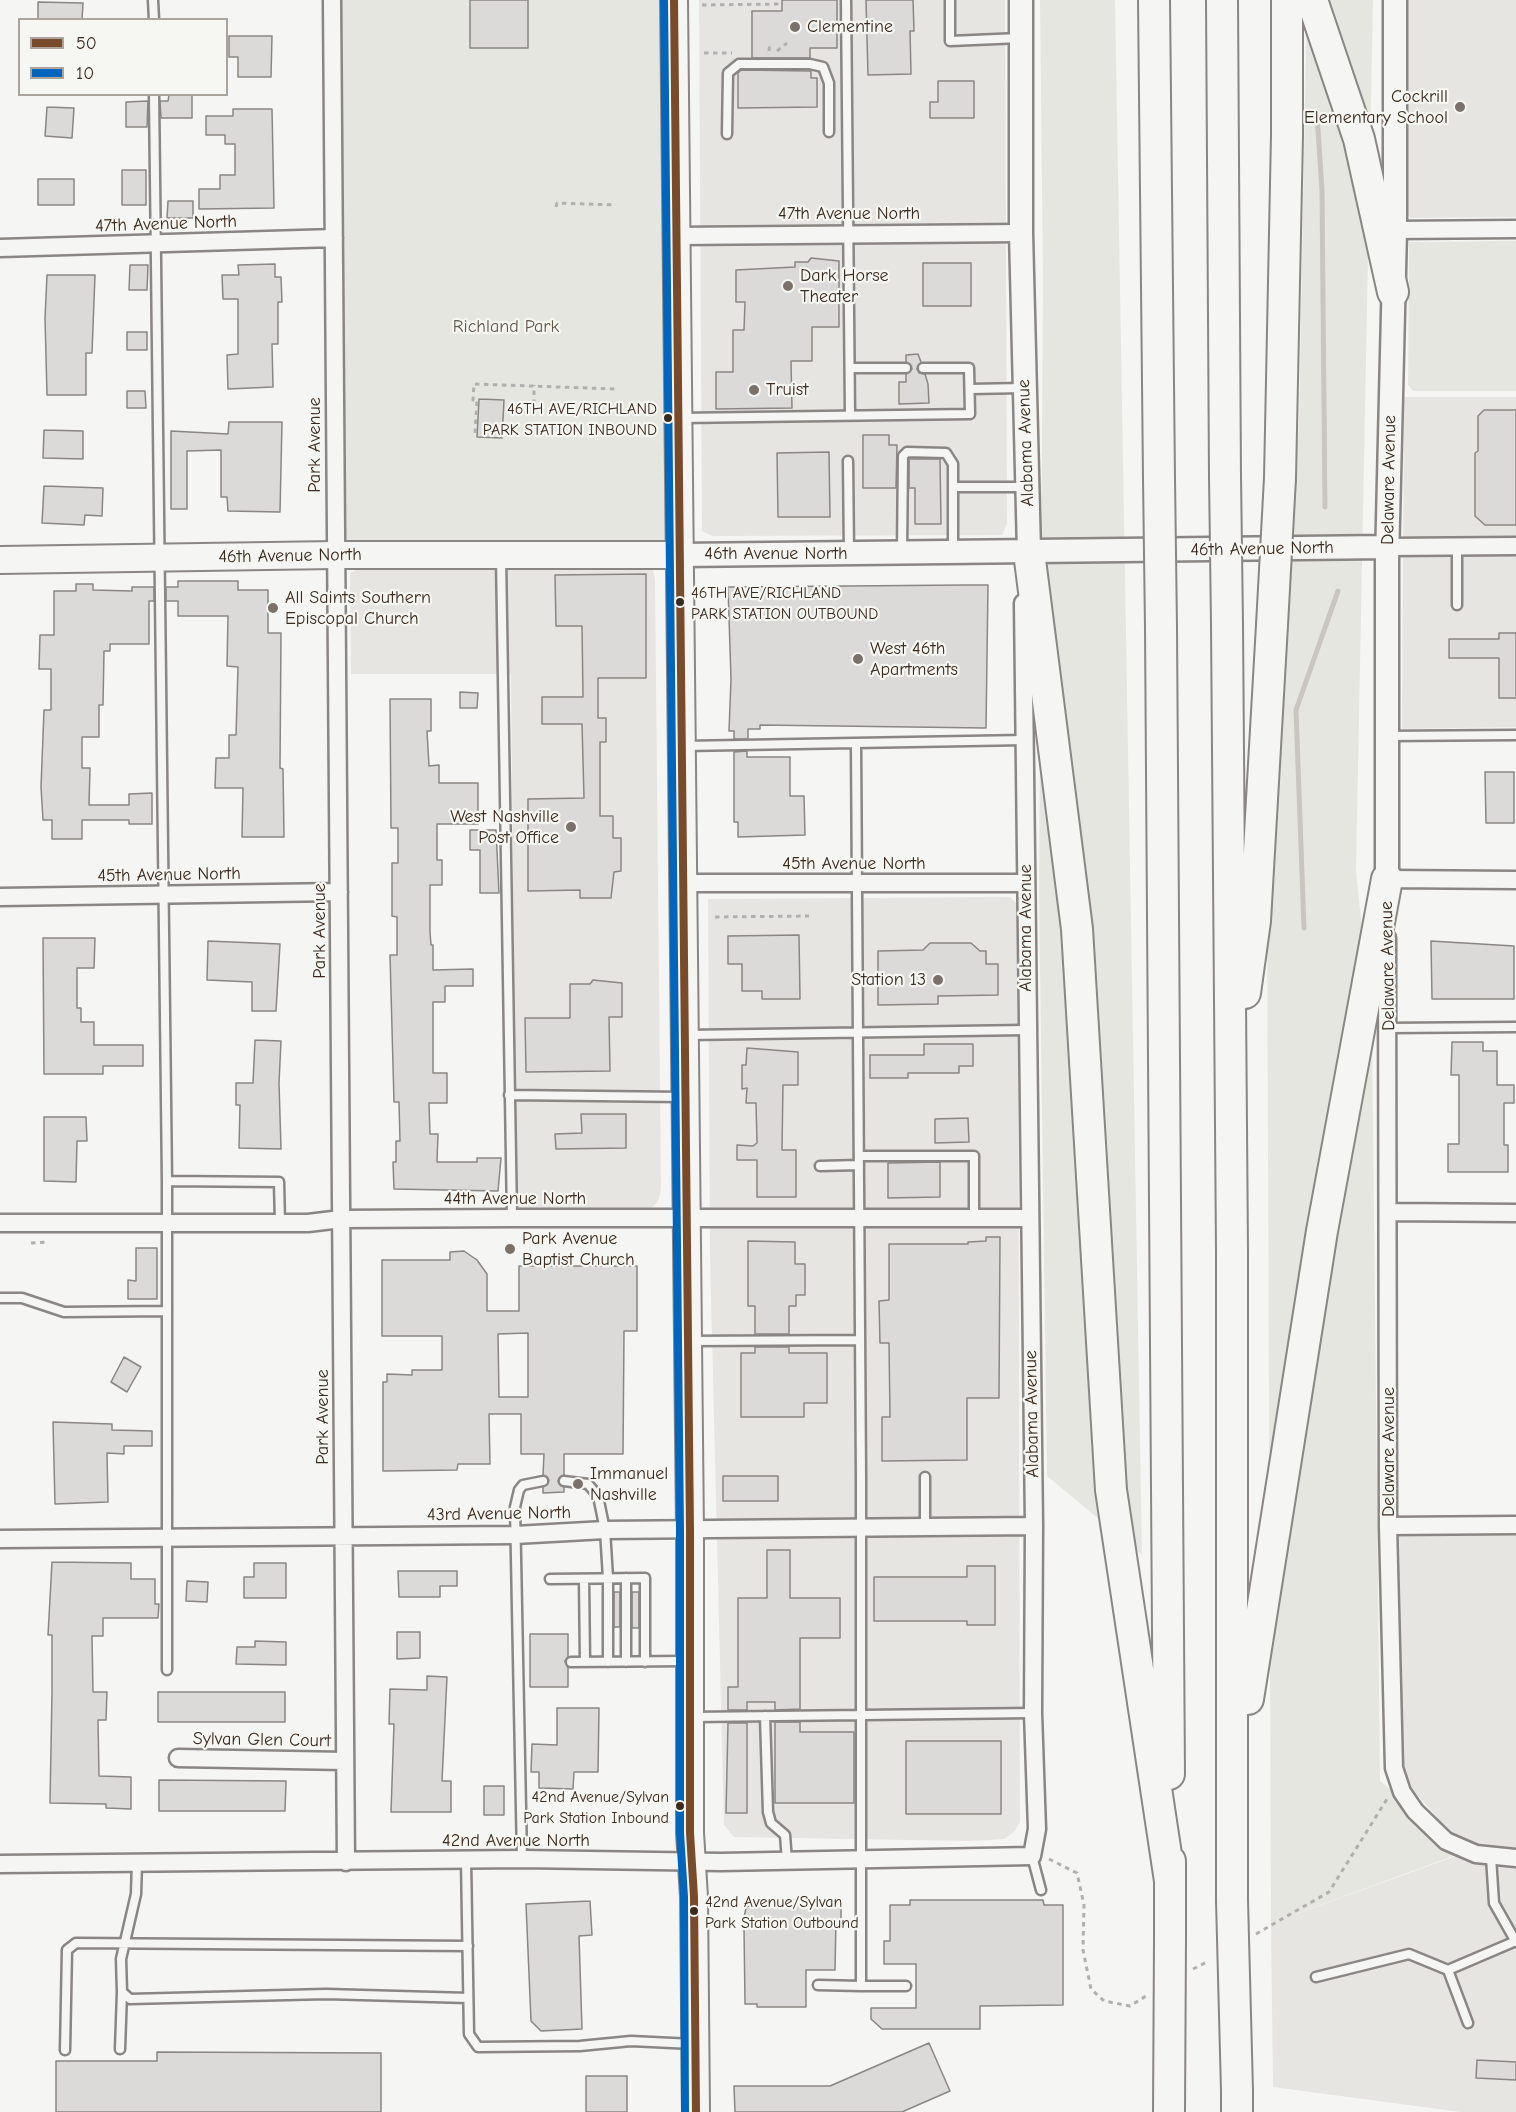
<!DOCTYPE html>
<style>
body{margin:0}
#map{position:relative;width:1516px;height:2112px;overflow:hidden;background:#f5f5f3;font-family:"Comic Neue",sans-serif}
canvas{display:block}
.legend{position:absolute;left:18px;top:18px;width:210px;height:78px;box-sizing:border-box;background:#f6f6f2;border:2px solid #aba49d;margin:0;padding:8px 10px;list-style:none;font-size:18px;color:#3b2a1e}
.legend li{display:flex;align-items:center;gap:12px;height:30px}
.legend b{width:30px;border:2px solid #aba49d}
</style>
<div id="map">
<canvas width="1516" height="2112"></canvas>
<ul class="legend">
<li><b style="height:8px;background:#7a4b2a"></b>50</li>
<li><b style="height:8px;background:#0065bd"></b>10</li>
</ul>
</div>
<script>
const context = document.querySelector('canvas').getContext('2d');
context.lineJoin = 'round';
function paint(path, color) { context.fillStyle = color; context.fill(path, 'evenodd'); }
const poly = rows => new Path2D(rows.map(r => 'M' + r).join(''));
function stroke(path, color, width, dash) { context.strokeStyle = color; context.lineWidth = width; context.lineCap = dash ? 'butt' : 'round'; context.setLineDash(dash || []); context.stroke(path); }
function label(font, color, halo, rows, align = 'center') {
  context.font = font + ' "Comic Neue",sans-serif'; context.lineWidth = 4.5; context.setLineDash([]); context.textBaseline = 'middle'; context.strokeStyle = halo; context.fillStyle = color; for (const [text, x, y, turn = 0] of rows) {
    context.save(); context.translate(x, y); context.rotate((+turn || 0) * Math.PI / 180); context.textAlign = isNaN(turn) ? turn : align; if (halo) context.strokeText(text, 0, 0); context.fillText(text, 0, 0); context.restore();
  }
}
paint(poly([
 [699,0,1005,0,1007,524,1002,535,712,536,702,531],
 [1402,0,1516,0,1516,217,1411,218,1406,213],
 [1404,397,1516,397,1516,727,1402,729],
 [652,566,655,579,661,1189,658,1202,648,1211,516,1210,511,674,351,674,350,573,359,568],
 [1010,897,1018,905,1020,1822,1015,1831,1004,1839,970,1841,734,1837,724,1825,710,1255,708,899],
 [1516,1524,1516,2112,1461,2112,1273,2087,1271,1923,1467,1852,1394,1768,1388,1526]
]), '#e7e5e2');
paint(poly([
 [332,0,674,0,681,555,335,555],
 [1040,0,1115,0,1142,1555,1047,1476,1039,894,1043,281],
 [1307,0,1373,0,1356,871,1372,1026,1380,1781,1467,1851,1271,1923,1267,901,1299,422],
 [1516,241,1516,391,1413,391,1408,385,1409,242]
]), '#e6e6e1');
stroke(poly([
 [1317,115,1322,190,1325,507],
 [1304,928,1296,710,1338,591]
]), '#c9c5bf', 5);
const building = poly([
 [470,0,528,0,528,48,470,48,470,0],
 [782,0,837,0,837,48,810,48,810,58,752,58,752,11,782,11,782,0],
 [866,0,913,0,914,31,910,31,911,74,868,75,866,0],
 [38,2,83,3,82,20,38,20,38,2],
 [229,36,272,36,271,77,238,77,238,57,229,57,229,36],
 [741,70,811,71,811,78,817,78,817,107,738,108,738,73,741,70],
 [938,81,974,81,974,118,930,118,930,102,938,102,938,81],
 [169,95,192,95,192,118,161,118,160,101,168,101,169,95],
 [148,101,147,127,126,127,126,102,148,101],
 [47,107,74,108,72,138,45,136,47,107],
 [233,109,272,109,274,208,199,209,199,189,220,189,220,175,235,175,235,144,225,144,225,135,206,135,206,116,233,116,233,109],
 [122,170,146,170,146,205,122,205,122,170],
 [38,179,74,179,74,205,38,205,38,179],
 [168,201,193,201,193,218,167,218,168,201],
 [811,258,839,261,839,327,812,327,812,361,791,361,792,408,716,409,716,372,733,372,733,330,744,330,745,302,736,302,736,270,795,267,795,262,808,262,811,258],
 [923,263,971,263,971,306,923,306,923,263],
 [275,264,275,277,281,277,282,302,278,302,278,344,272,344,273,387,228,389,227,355,238,354,238,299,223,299,222,275,239,275,238,265,275,264],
 [130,265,148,265,147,290,129,290,130,265],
 [47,275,95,275,92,353,86,353,86,395,47,395,45,318,47,275],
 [127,332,147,332,147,350,127,350,127,332],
 [918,354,921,362,917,369,919,373,925,374,928,384,929,403,899,404,899,382,906,382,906,374,912,369,906,362,906,355,918,354],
 [127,391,145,391,146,408,127,408,127,391],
 [479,399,504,400,502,438,477,437,479,399],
 [1484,410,1516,410,1516,525,1485,525,1475,516,1475,453,1478,451,1478,416,1484,410],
 [229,422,282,422,280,512,228,511,227,497,221,497,221,450,187,451,187,509,171,509,171,431,228,434,229,422],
 [44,430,83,431,83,459,43,458,44,430],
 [863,435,889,435,889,445,897,445,896,488,863,488,863,435],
 [829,452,830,517,778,517,777,453,829,452],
 [909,459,940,459,941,524,915,524,915,488,909,488,909,459],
 [44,486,103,488,102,516,85,515,84,525,42,523,44,486],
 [646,574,646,678,598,678,598,718,606,718,606,742,600,742,600,816,613,816,613,838,621,838,621,871,614,872,611,898,580,898,580,890,528,891,528,799,584,798,582,724,542,724,542,697,583,697,582,626,556,626,555,575,646,574],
 [178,581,238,581,238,590,268,590,268,633,281,633,280,768,283,769,284,837,242,837,243,788,215,788,216,758,229,758,229,735,236,735,238,667,227,666,228,616,178,616,178,601,166,601,166,587,178,587,178,581],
 [76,584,93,584,93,590,132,591,132,587,154,587,154,601,149,601,149,644,110,644,110,651,104,651,103,705,99,705,99,737,82,737,82,768,90,768,89,805,129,805,129,794,152,793,152,824,129,824,129,820,82,820,82,839,52,839,52,820,43,820,41,787,44,710,51,710,51,669,39,669,40,635,54,635,54,591,76,591,76,584],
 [966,585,988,585,986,728,760,725,760,729,748,729,748,739,734,739,734,731,729,731,731,679,728,587,966,585],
 [1499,633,1516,633,1516,698,1499,698,1499,658,1449,658,1449,639,1499,639,1499,633],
 [460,692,478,693,477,708,460,708,460,692],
 [390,699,431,699,431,731,427,731,429,766,439,765,439,783,478,783,478,824,437,824,437,860,442,860,442,885,430,885,430,932,431,945,433,945,433,970,473,969,473,986,445,986,445,1002,433,1002,433,1073,447,1073,447,1103,429,1103,430,1134,438,1134,437,1162,477,1162,477,1158,501,1158,498,1191,394,1189,393,1162,396,1162,396,1141,400,1141,399,1102,394,1102,390,955,397,955,397,917,392,916,392,863,398,863,398,828,391,828,390,699],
 [747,751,747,757,790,757,790,796,804,796,805,835,738,837,738,822,734,822,734,752,747,751],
 [1485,772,1514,772,1514,823,1486,823,1485,772],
 [470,830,496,830,499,893,480,893,480,850,470,850,470,830],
 [799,935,800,999,762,999,762,991,742,991,742,964,728,964,728,936,799,935],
 [43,938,95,938,94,968,77,968,77,1008,81,1008,81,1022,94,1022,94,1045,143,1045,143,1066,103,1066,103,1074,44,1074,43,938],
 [208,941,280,944,276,1011,252,1011,252,982,207,980,208,941],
 [1431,941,1514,946,1514,999,1432,999,1431,941],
 [930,943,971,943,980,951,986,951,986,964,998,964,998,995,938,996,938,1004,878,1005,878,951,923,950,930,943],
 [593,980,622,983,622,1017,609,1017,610,1071,526,1072,525,1018,570,1018,570,984,590,984,593,980],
 [255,1040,281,1041,279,1083,281,1149,239,1148,240,1105,236,1105,236,1083,253,1083,255,1040],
 [1452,1042,1483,1042,1483,1051,1497,1051,1497,1085,1514,1085,1514,1103,1504,1103,1504,1145,1508,1145,1508,1172,1448,1172,1448,1144,1459,1144,1459,1075,1451,1075,1452,1042],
 [924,1044,973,1044,973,1066,959,1066,959,1073,908,1073,908,1078,870,1078,870,1055,924,1055,924,1044],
 [747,1048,798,1052,798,1085,783,1085,782,1150,796,1150,796,1197,757,1197,757,1160,737,1160,737,1145,753,1146,757,1143,756,1103,746,1103,747,1088,742,1089,742,1065,746,1065,747,1048],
 [581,1114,626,1114,626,1148,556,1149,555,1134,582,1133,581,1114],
 [44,1117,86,1117,87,1141,77,1141,76,1182,44,1181,44,1117],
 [968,1118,969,1142,935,1143,935,1119,968,1118],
 [940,1162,940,1197,888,1198,888,1163,940,1162],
 [986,1237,1000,1237,999,1398,967,1398,967,1460,882,1461,882,1417,890,1417,889,1343,880,1343,879,1301,889,1300,889,1244,968,1244,968,1242,986,1241,986,1237],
 [748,1241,795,1242,795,1264,805,1264,805,1295,796,1295,796,1306,789,1306,789,1334,755,1334,755,1306,748,1306,748,1241],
 [136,1248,157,1248,157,1299,128,1299,128,1280,136,1281,136,1248],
 [464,1251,477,1260,487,1274,487,1311,519,1311,519,1266,637,1266,637,1331,624,1331,623,1454,564,1454,564,1475,558,1481,564,1487,564,1492,543,1493,543,1487,549,1480,543,1475,544,1454,521,1454,521,1414,489,1414,490,1464,458,1464,457,1470,383,1471,383,1382,387,1382,387,1374,412,1375,412,1370,442,1370,442,1336,382,1336,382,1260,450,1260,450,1252,464,1251],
 [528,1333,528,1397,499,1397,498,1334,528,1333],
 [755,1347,789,1347,789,1353,827,1353,827,1403,804,1403,804,1417,741,1417,741,1353,755,1353,755,1347],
 [124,1357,141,1367,127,1392,111,1382,124,1357],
 [53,1422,112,1424,112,1430,152,1431,152,1446,124,1446,124,1454,107,1453,108,1502,55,1504,53,1422],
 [723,1476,778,1476,778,1501,723,1501,723,1476],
 [767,1550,790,1550,790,1598,840,1598,840,1638,800,1638,800,1709,775,1710,775,1702,747,1702,747,1710,728,1710,728,1687,738,1687,738,1598,767,1598,767,1550],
 [52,1562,131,1563,131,1579,155,1579,155,1604,159,1604,158,1618,103,1618,103,1636,92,1636,93,1692,107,1692,106,1720,98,1720,99,1776,131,1777,131,1809,106,1808,106,1804,50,1803,52,1692,52,1635,48,1635,52,1562],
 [254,1563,286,1563,286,1598,244,1598,244,1577,254,1577,254,1563],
 [967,1566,995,1566,995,1625,967,1625,967,1621,874,1621,874,1577,967,1577,967,1566],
 [398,1571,457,1571,457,1586,440,1586,440,1597,399,1597,398,1571],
 [187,1581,208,1582,207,1602,186,1601,187,1581],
 [614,1592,620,1592,620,1627,614,1627,614,1592],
 [632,1592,639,1592,639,1628,632,1628,632,1592],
 [397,1632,420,1632,420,1658,397,1659,397,1632],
 [530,1634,568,1634,568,1657,565,1661,568,1667,568,1687,530,1687,530,1634],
 [255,1641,286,1642,286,1665,236,1664,237,1647,255,1647,255,1641],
 [427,1676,447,1677,442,1781,451,1781,451,1812,391,1812,394,1724,389,1724,390,1689,427,1690,427,1676],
 [158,1692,285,1692,285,1722,158,1722,158,1692],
 [557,1708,599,1708,598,1772,574,1772,573,1789,539,1788,539,1772,531,1772,532,1744,557,1745,557,1708],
 [775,1722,800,1722,800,1732,854,1732,854,1803,775,1803,775,1722],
 [728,1723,747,1723,747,1813,726,1813,728,1723],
 [906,1741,1001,1741,1001,1814,906,1814,906,1741],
 [159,1780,286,1781,285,1811,159,1811,159,1780],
 [484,1786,504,1786,504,1815,484,1815,484,1786],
 [755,1900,841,1900,841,1920,836,1920,835,1970,806,1970,806,2007,757,2007,757,2004,745,2004,744,1927,742,1927,746,1908,755,1900],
 [910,1900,1043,1900,1044,1905,1063,1905,1063,2005,980,2006,980,2029,882,2029,871,2019,871,2008,916,2008,916,1964,884,1964,884,1941,890,1941,890,1905,910,1905,910,1900],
 [590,1901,592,1935,579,1936,582,2029,541,2031,531,2021,526,1904,590,1901],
 [929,2043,950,2091,902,2112,735,2112,734,2086,830,2086,929,2043],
 [157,2052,381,2053,381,2112,56,2112,56,2061,157,2061,157,2052],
 [1477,2060,1516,2062,1516,2080,1476,2078,1477,2060],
 [586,2076,627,2076,627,2112,586,2112,586,2076]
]);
paint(building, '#dbdad8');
stroke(building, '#8a8683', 1.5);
const service = poly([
 [153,0,154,20],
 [846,0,850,414],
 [950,0,950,41,1020,38],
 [154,94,167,1181,167,1670],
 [727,134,728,73,739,64,810,64,823,67,829,83,829,132],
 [850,368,906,368],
 [970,389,1023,388],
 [680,418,970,414,969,368,923,368],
 [848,461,849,553],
 [953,487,1027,487],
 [1457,546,1457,605],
 [902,553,903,456,907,452,946,453,953,464,953,552],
 [501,558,512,1218],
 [1387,736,1516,735],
 [684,746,1025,740],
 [1388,1028,1516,1027],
 [688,1035,1026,1030],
 [509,1095,683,1097],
 [859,1156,974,1156,974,1218],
 [820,1166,859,1165],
 [167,1181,279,1182,280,1223],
 [0,1298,22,1298,64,1312,167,1311],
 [691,1341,860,1340],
 [564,1481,588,1484,598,1496,605,1530,608,1578,608,1662],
 [925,1527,925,1477],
 [550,1579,645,1578,645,1662],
 [584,1579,585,1662],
 [571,1662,686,1661],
 [626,1662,626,1578],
 [765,1716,768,1812,771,1823,785,1835,787,1861],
 [693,1717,1033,1713],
 [1032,1856,1041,1890],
 [1491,1857,1494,1903,1516,1942],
 [522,1859,515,1507,519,1490,523,1485,543,1481],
 [466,1860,469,2034,478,2047,580,2046,631,2041,693,2044],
 [137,1862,136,1894,121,1959,122,1992,130,1999,326,1994,468,1998],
 [1316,1977,1409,1954,1448,1970],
 [818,1985,861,1986,861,1476,856,744],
 [861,1986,906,1986],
 [1468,2023,1448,1970,1516,1941],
 [120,2049,122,1992],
 [65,2050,67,1950,76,1943,468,1946]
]);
const minor = poly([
 [332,0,346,1862],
 [1395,230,1516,229],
 [678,236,1021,233],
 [0,248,334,238],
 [1387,547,1516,546],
 [683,883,1025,883],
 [1387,885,1387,879,1516,880],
 [0,897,339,892],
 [1387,938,1388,1526,1394,1768,1402,1792,1415,1811,1446,1841,1476,1854,1516,1858],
 [1390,1212,1516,1213],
 [0,1223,308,1223,341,1219,512,1218,1029,1218],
 [1388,1526,1516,1525],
 [0,1539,515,1535,605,1530,1034,1526],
 [178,1758,345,1761],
 [0,1864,522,1859,721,1862,1032,1856,1037,1829,1033,1713,1034,1526,1023,603]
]);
const secondary = poly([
 [1021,0,1021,233,1029,552],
 [681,555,1387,547],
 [1387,879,1387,561,1395,230,1395,0]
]);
const primary = poly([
 [674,0,690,1530,690,1833,694,1897,696,2112],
 [0,560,335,555,681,555]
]);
const motorway = poly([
 [1154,0,1159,478],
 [1222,0,1225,476],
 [1312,0,1359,139,1393,292],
 [1280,478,1287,135,1287,0],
 [1029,552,1077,929,1111,1490,1170,1881],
 [1227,625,1232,1251,1232,1900],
 [1161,628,1169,1774],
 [1245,993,1255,921,1272,625],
 [1248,1699,1322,1231,1387,879],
 [1170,1941,1170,1861],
 [1237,2091,1237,2112]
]);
stroke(service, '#8a8683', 13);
stroke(minor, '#8a8683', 21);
stroke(secondary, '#8a8683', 27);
stroke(primary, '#8a8683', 30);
stroke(motorway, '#8a8683', 34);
stroke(poly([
 [702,5,781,4],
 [769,51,770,43],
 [777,51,787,43],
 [704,53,732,53],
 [556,207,557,203,615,205],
 [506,411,534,412,534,385],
 [475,433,477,400,473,400,474,384,616,389],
 [715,917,809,916],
 [31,1243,47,1242],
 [1049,1859,1077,1873,1084,1905,1083,1950,1091,1989,1104,2001,1130,2006,1146,1996],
 [1256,1934,1329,1892,1387,1799],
 [1193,1969,1209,1961]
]), '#b2b0ae', 3, [4.5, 4.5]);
stroke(service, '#f5f5f3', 8);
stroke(minor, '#f5f5f3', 16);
stroke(secondary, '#f5f5f3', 22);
stroke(primary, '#f5f5f3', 26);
stroke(motorway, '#f5f5f3', 30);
const motorwayBridge = poly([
 [1225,476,1227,625],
 [1159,478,1161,628],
 [1272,625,1280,478],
 [1232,1900,1237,2091],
 [1169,2112,1170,1941]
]);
stroke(motorwayBridge, '#8a8683', 34, []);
stroke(motorwayBridge, '#f5f5f3', 30);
stroke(poly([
 [674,0,690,1530,690,1833,694,1897,696,2112]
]), '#7a4b2a', 8);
stroke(poly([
 [664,0,680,1530,680,1833,684,1897,685,2112]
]), '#0065bd', 8);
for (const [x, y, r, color] of [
 [795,27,6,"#7c7169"],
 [1460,107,6,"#7c7169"],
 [788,286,6,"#7c7169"],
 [754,390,6,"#7c7169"],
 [668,418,5,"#3b2a1e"],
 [680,602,5,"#3b2a1e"],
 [273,608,6,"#7c7169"],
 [858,659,6,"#7c7169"],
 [571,827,6,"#7c7169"],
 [938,980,6,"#7c7169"],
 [510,1249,6,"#7c7169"],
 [578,1484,6,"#7c7169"],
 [680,1806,5,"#3b2a1e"],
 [694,1911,5,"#3b2a1e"]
]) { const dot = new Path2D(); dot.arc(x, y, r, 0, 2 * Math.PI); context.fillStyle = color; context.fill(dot); stroke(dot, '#f6f6f2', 2); }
label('16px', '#3b2a1e', '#f6f6f2', [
 ["46TH AVE/RICHLAND",657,409],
 ["PARK STATION INBOUND",657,430],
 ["46TH AVE/RICHLAND",691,593,"left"],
 ["PARK STATION OUTBOUND",691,614,"left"],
 ["42nd Avenue/Sylvan",669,1797],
 ["Park Station Inbound",669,1818],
 ["42nd Avenue/Sylvan",705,1902,"left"],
 ["Park Station Outbound",705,1923,"left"]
], 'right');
label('18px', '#3b2a1e', '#f6f6f2', [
 ["Clementine",807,27],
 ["Cockrill",1448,97,"right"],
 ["Elementary School",1448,118,"right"],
 ["Dark Horse",800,276],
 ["Theater",800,297],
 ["Truist",766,390],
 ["All Saints Southern",285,598],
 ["Episcopal Church",285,619],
 ["West 46th",870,649],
 ["Apartments",870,670],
 ["West Nashville",559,817,"right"],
 ["Post Office",559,838,"right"],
 ["Station 13",926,980,"right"],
 ["Park Avenue",522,1239],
 ["Baptist Church",522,1260],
 ["Immanuel",590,1474],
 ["Nashville",590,1495]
], 'left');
label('18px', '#3b2a1e', '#f6f6f2', [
 ["47th Avenue North",849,214],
 ["47th Avenue North",166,224,-2],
 ["Alabama Avenue",1026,443,-92],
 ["Park Avenue",315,445,-90],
 ["Delaware Avenue",1389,480,-89],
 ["46th Avenue North",1262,549,-1],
 ["46th Avenue North",776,554],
 ["46th Avenue North",290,556,-1],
 ["45th Avenue North",854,864],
 ["45th Avenue North",169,875,-1],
 ["Alabama Avenue",1026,928,-90],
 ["Park Avenue",320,931,-90],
 ["Delaware Avenue",1388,966,-91],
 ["44th Avenue North",515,1199],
 ["Alabama Avenue",1032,1414,-91],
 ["Park Avenue",323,1417,-90],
 ["Delaware Avenue",1389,1452,-90],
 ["43rd Avenue North",499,1514,-1],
 ["Sylvan Glen Court",262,1740,1],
 ["42nd Avenue North",516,1841]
]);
label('18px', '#63564b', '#f6f6f2', [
 ["Richland Park",506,327]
]);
</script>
